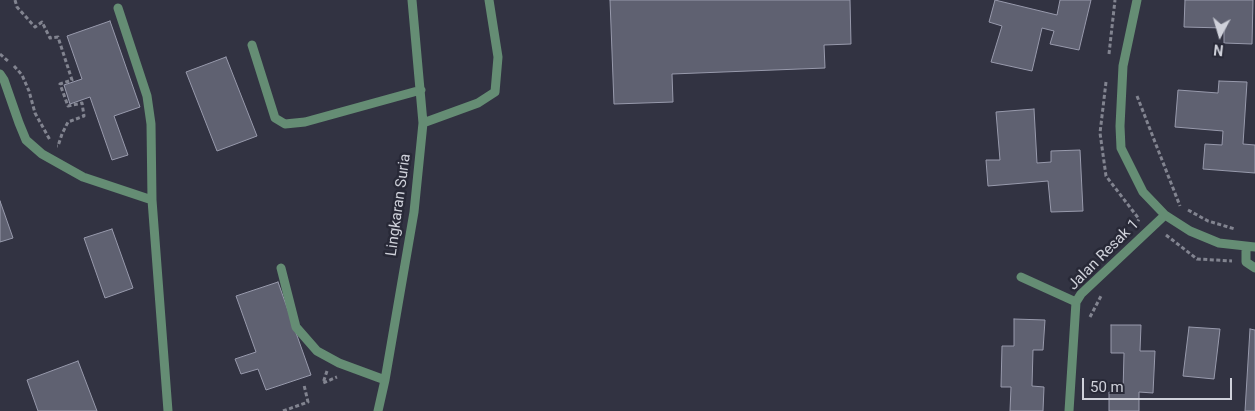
<!DOCTYPE html>
<style>
body{margin:0}
#map{position:relative;width:1255px;height:411px;overflow:hidden;background:#323342;font-family:Roboto,sans-serif}
canvas{display:block}
.north{position:absolute;left:1195px;top:10px;width:50px;height:50px;-webkit-text-stroke:4px #282937;paint-order:stroke;rotate:186deg;font-size:14px;font-weight:700;line-height:20px;text-align:center;color:#cfd1da}
.north::after{content:'';display:block;margin:auto;width:18px;height:22px;background:#cfd1da;clip-path:polygon(50% 0,100% 100%,50% 72%,0 100%)}
.scale{position:absolute;left:1082px;top:378px;width:150px;height:22px;box-sizing:border-box;border:2px solid #cfd1da;border-top:0;padding-left:6px;font-size:15px;line-height:18px;white-space:nowrap;color:#cfd1da;-webkit-text-stroke:4px #282937;paint-order:stroke}
</style>
<div id="map">
<canvas width="1255" height="411"></canvas>
<div class="north">N</div>
<div class="scale">50 m</div>
</div>
<script>
const context = document.querySelector('canvas').getContext('2d');
context.lineJoin = 'round';
function paint(path, color) { context.fillStyle = color; context.fill(path, 'evenodd'); }
const poly = rows => new Path2D(rows.map(r => 'M' + r).join(''));
function stroke(path, color, width, dash) { context.strokeStyle = color; context.lineWidth = width; context.lineCap = dash ? 'butt' : 'round'; context.setLineDash(dash || []); context.stroke(path); }
function label(font, color, halo, rows, align = 'center') {
  context.font = font + ' Roboto,sans-serif'; context.lineWidth = 5; context.setLineDash([]); context.textBaseline = 'middle'; context.strokeStyle = halo; context.fillStyle = color; for (const [text, x, y, turn = 0] of rows) {
    context.save(); context.translate(x, y); context.rotate((+turn || 0) * Math.PI / 180); context.textAlign = isNaN(turn) ? turn : align; if (halo) context.strokeText(text, 0, 0); context.fillText(text, 0, 0); context.restore();
  }
}
const building = poly([
 [610,0,850,0,851,44,824,45,825,68,672,74,673,102,614,104,610,0],
 [995,0,1057,15,1060,0,1091,0,1079,50,1050,44,1054,31,1042,28,1032,71,991,62,1002,26,989,22,995,0],
 [1185,0,1253,0,1252,44,1224,43,1224,28,1184,27,1185,0],
 [110,21,140,107,114,116,128,155,112,160,90,97,70,104,64,85,82,79,67,36,110,21],
 [226,57,257,136,217,151,186,72,226,57],
 [1219,81,1247,82,1243,144,1255,145,1255,173,1203,169,1205,144,1222,145,1223,131,1175,127,1178,90,1218,93,1219,81],
 [1034,109,1037,163,1051,162,1051,151,1080,150,1083,211,1051,212,1048,181,988,186,986,160,1000,160,996,112,1034,109],
 [0,201,13,238,0,242,0,201],
 [112,229,133,288,105,298,84,238,112,229],
 [278,282,311,375,266,390,258,369,241,374,235,359,256,352,236,296,278,282],
 [1014,319,1045,320,1043,350,1033,350,1032,386,1044,387,1043,411,1010,411,1011,387,1001,387,1002,346,1014,346,1014,319],
 [1111,325,1141,325,1140,351,1155,351,1153,393,1139,392,1139,411,1109,411,1109,392,1123,392,1124,353,1111,353,1111,325],
 [1189,327,1220,329,1214,379,1183,376,1189,327],
 [1250,329,1255,330,1255,411,1245,411,1250,329],
 [78,361,97,411,38,411,27,380,78,361]
]);
paint(building, '#5f6171');
stroke(building, '#989aac', 1);
stroke(poly([
 [15,0,17,7,35,27,42,22,50,38,58,37,72,80,60,84,68,106,82,103,84,116,68,122,62,134,58,146,57,146],
 [0,54,9,62],
 [1109,54,1115,0],
 [14,66,22,75,29,91,35,113,50,140],
 [1106,82,1100,133,1106,176,1139,219,1138,221],
 [1137,96,1180,206],
 [1188,210,1208,221,1235,229],
 [1166,235,1197,259,1232,261],
 [1090,317,1101,296],
 [327,371,323,383,337,377],
 [283,411,308,402,304,385]
]), '#828490', 3, [4, 2.5]);
stroke(poly([
 [1137,0,1123,66,1120,126,1121,148,1143,192,1165,215,1190,231,1219,243,1255,247],
 [118,8,147,96,151,124,152,200,168,411],
 [252,45,275,118,285,124,305,122,421,90],
 [0,74,4,80,19,123,26,140,42,154,83,177,152,200],
 [423,123,478,103,495,92,498,57,489,0],
 [1246,246,1246,262,1255,268],
 [281,268,296,327,317,351,339,363,385,380],
 [1021,277,1076,302],
 [378,411,385,380,414,212,423,123,412,0],
 [1069,411,1076,302,1081,294,1165,215]
]), '#658d74', 9);
label('15px', '#cfd1da', '#282937', [
 ["Lingkaran Suria",399,205,-82],
 ["Jalan Resak 1",1104,255,-45]
]);
</script>
